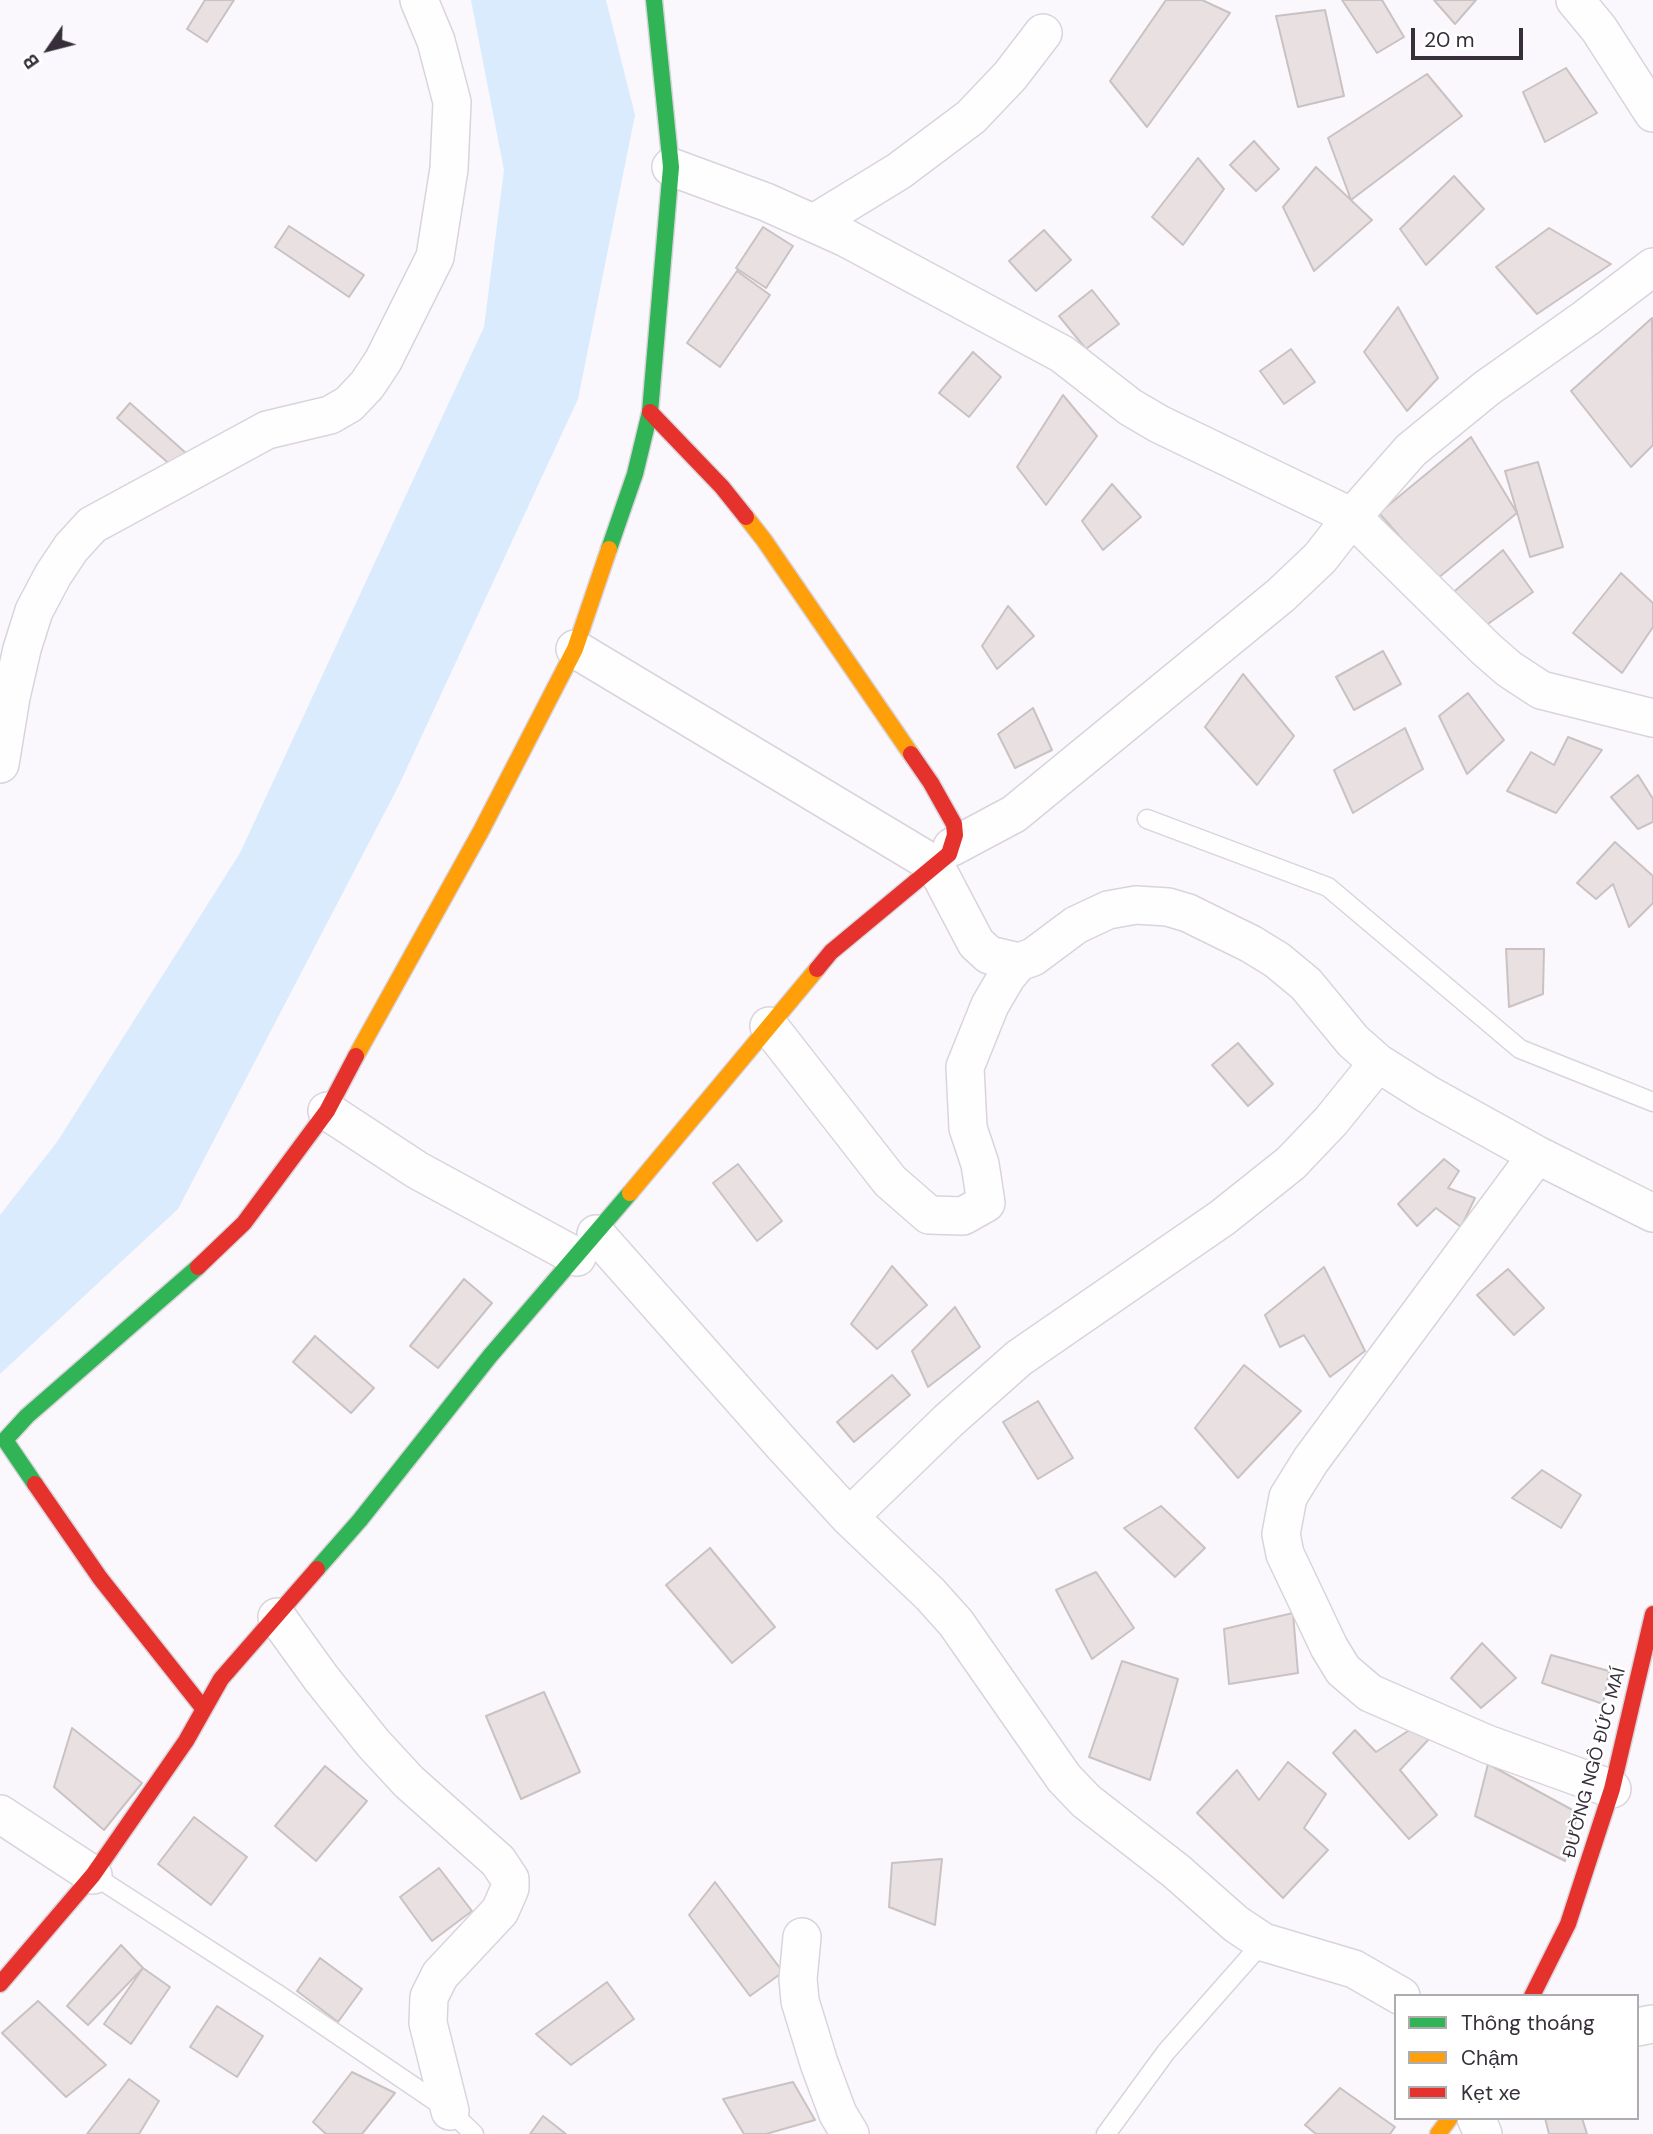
<!DOCTYPE html>
<meta charset="utf-8">
<style>
body{margin:0}
#map{position:relative;width:1653px;height:2134px;overflow:hidden;background:#fbf8fd;font-family:"DM Sans",sans-serif}
canvas{display:block}
.legend{position:absolute;left:1394px;top:1994px;width:245px;height:126px;box-sizing:border-box;background:#fff;border:2px solid #afacb0;margin:0;padding:9px 12px;list-style:none;font-size:21px;color:#362f3a}
.legend li{display:flex;align-items:center;gap:14px;height:35px}
.legend b{width:35px;border:2px solid #afacb0}
.north{position:absolute;left:14px;top:14px;width:70px;height:70px;-webkit-text-stroke:5px #fff;paint-order:stroke;rotate:235deg;font-size:19px;font-weight:700;line-height:28px;text-align:center;color:#362f3a}
.north::after{content:'';display:block;margin:auto;width:24px;height:32px;background:#362f3a;clip-path:polygon(50% 0,100% 100%,50% 72%,0 100%)}
.scale{position:absolute;left:1411px;top:28px;width:112px;height:32px;box-sizing:border-box;border:4px solid #362f3a;border-top:0;padding-left:9px;font-size:21px;line-height:24px;white-space:nowrap;color:#362f3a;-webkit-text-stroke:5px #fff;paint-order:stroke}
</style>
<div id="map">
<canvas width="1653" height="2134"></canvas>
<ul class="legend">
<li><b style="height:9px;background:#30b455"></b>Thông thoáng</li>
<li><b style="height:9px;background:#ff9f0a"></b>Chậm</li>
<li><b style="height:9px;background:#e5322d"></b>Kẹt xe</li>
</ul>
<div class="north">B</div>
<div class="scale">20 m</div>
</div>
<script>
const context = document.querySelector('canvas').getContext('2d');
context.lineJoin = 'round';
function paint(path, color) { context.fillStyle = color; context.fill(path, 'evenodd'); }
const poly = rows => new Path2D(rows.map(r => 'M' + r).join(''));
function stroke(path, color, width, dash) { context.strokeStyle = color; context.lineWidth = width; context.lineCap = dash ? 'butt' : 'round'; context.setLineDash(dash || []); context.stroke(path); }
function label(font, color, halo, rows, align = 'center') {
  context.font = font + ' "DM Sans",sans-serif'; context.lineWidth = 5; context.setLineDash([]); context.textBaseline = 'middle'; context.strokeStyle = halo; context.fillStyle = color; for (const [text, x, y, turn = 0] of rows) {
    context.save(); context.translate(x, y); context.rotate((+turn || 0) * Math.PI / 180); context.textAlign = isNaN(turn) ? turn : align; if (halo) context.strokeText(text, 0, 0); context.fillText(text, 0, 0); context.restore();
  }
}
paint(poly([
 [471,0,606,0,635,115,578,399,398,787,178,1209,0,1374,0,1215,57,1142,240,853,484,327,504,170]
]), '#d9ebfd');
const building = poly([
 [205,0,234,0,207,42,187,29,205,0],
 [1166,0,1202,0,1230,13,1147,127,1110,81,1166,0],
 [1342,0,1382,0,1404,37,1377,53,1342,0],
 [1434,0,1476,0,1455,24,1434,0],
 [1325,10,1344,96,1298,107,1276,16,1325,10],
 [1566,68,1597,113,1545,142,1523,92,1566,68],
 [1427,74,1462,116,1351,200,1328,138,1427,74],
 [1254,141,1279,169,1256,191,1230,165,1254,141],
 [1198,158,1224,189,1183,245,1152,217,1198,158],
 [1316,167,1372,220,1314,271,1283,207,1316,167],
 [1454,176,1484,209,1426,265,1400,229,1454,176],
 [289,226,364,275,349,297,275,247,289,226],
 [763,227,793,246,766,288,736,268,763,227],
 [1549,228,1611,264,1537,314,1496,267,1549,228],
 [1044,230,1071,260,1036,291,1009,261,1044,230],
 [737,271,770,295,720,367,687,343,737,271],
 [1092,290,1119,324,1086,349,1059,316,1092,290],
 [1398,307,1438,378,1407,411,1364,352,1398,307],
 [1652,318,1653,445,1631,467,1571,391,1652,318],
 [1291,349,1315,382,1284,404,1260,371,1291,349],
 [973,352,1001,377,969,417,939,393,973,352],
 [1063,395,1097,436,1046,505,1017,467,1063,395],
 [130,403,187,454,174,468,117,418,130,403],
 [1471,437,1517,513,1437,579,1379,513,1471,437],
 [1538,462,1563,547,1530,557,1505,471,1538,462],
 [1112,484,1141,517,1103,550,1082,521,1112,484],
 [1503,550,1533,592,1485,626,1450,595,1503,550],
 [1621,573,1653,603,1653,627,1622,673,1573,633,1621,573],
 [1008,606,1034,636,997,669,982,646,1008,606],
 [1383,651,1401,684,1354,710,1336,677,1383,651],
 [1243,674,1294,736,1257,785,1205,727,1243,674],
 [1468,693,1504,740,1467,774,1439,716,1468,693],
 [1033,708,1052,750,1015,768,998,734,1033,708],
 [1405,728,1423,769,1353,813,1334,770,1405,728],
 [1568,737,1602,750,1556,813,1507,791,1531,752,1554,765,1568,737],
 [1638,775,1653,799,1653,822,1638,829,1611,797,1638,775],
 [1615,842,1653,876,1653,903,1629,927,1613,884,1596,899,1577,883,1615,842],
 [1506,949,1544,949,1543,994,1509,1007,1506,949],
 [1238,1043,1273,1084,1248,1106,1212,1065,1238,1043],
 [1444,1159,1459,1171,1448,1188,1475,1198,1461,1227,1436,1208,1417,1226,1398,1204,1444,1159],
 [738,1164,782,1221,757,1241,713,1183,738,1164],
 [892,1266,927,1305,877,1349,851,1324,892,1266],
 [1324,1267,1365,1351,1330,1377,1304,1335,1280,1347,1265,1315,1324,1267],
 [1508,1269,1544,1308,1514,1335,1477,1295,1508,1269],
 [464,1279,492,1303,438,1368,410,1346,464,1279],
 [955,1307,980,1347,928,1387,912,1351,955,1307],
 [315,1336,374,1388,351,1413,293,1362,315,1336],
 [1244,1365,1301,1411,1238,1478,1195,1428,1244,1365],
 [892,1375,910,1395,854,1442,837,1422,892,1375],
 [1038,1401,1073,1458,1038,1479,1003,1422,1038,1401],
 [1542,1470,1581,1495,1561,1528,1512,1498,1542,1470],
 [1161,1506,1205,1548,1175,1577,1124,1528,1161,1506],
 [710,1548,775,1627,732,1663,666,1585,710,1548],
 [1096,1572,1134,1628,1092,1659,1056,1590,1096,1572],
 [1293,1613,1298,1673,1229,1684,1224,1629,1293,1613],
 [1482,1643,1516,1678,1481,1708,1451,1678,1482,1643],
 [1551,1655,1609,1671,1603,1704,1542,1683,1551,1655],
 [1122,1661,1178,1679,1150,1780,1089,1757,1122,1661],
 [544,1692,580,1772,521,1799,486,1716,544,1692],
 [72,1728,142,1783,104,1830,54,1787,72,1728],
 [1411,1729,1429,1739,1400,1770,1437,1815,1409,1839,1333,1753,1355,1730,1376,1752,1411,1729],
 [1288,1762,1326,1794,1304,1828,1328,1850,1283,1898,1197,1813,1237,1770,1259,1800,1288,1762],
 [1488,1764,1578,1813,1565,1861,1475,1816,1488,1764],
 [325,1766,367,1801,316,1861,275,1826,325,1766],
 [194,1817,247,1857,211,1905,158,1864,194,1817],
 [942,1859,935,1925,889,1907,892,1863,942,1859],
 [439,1868,472,1911,432,1941,400,1897,439,1868],
 [715,1882,783,1972,750,1996,689,1915,715,1882],
 [121,1945,143,1968,88,2025,67,2006,121,1945],
 [320,1958,362,1989,338,2022,297,1991,320,1958],
 [143,1968,170,1987,131,2044,104,2024,143,1968],
 [607,1982,634,2019,571,2065,536,2034,607,1982],
 [38,2001,106,2065,66,2097,2,2033,38,2001],
 [217,2006,263,2036,237,2077,190,2047,217,2006],
 [352,2072,395,2093,362,2134,326,2134,313,2122,352,2072],
 [129,2079,159,2101,139,2134,87,2134,129,2079],
 [793,2082,815,2120,766,2134,744,2134,723,2099,793,2082],
 [1340,2088,1395,2127,1390,2134,1316,2134,1305,2125,1340,2088],
 [543,2116,566,2134,530,2134,543,2116],
 [1545,2118,1582,2118,1587,2134,1549,2134,1545,2118]
]);
paint(building, '#e8e0e1');
stroke(building, '#cac2c2', 2);
const lane = poly([
 [1147,819,1328,887,1520,1049,1653,1102],
 [93,1875,276,1993,450,2111,474,2134],
 [1106,2134,1166,2052,1263,1942]
]);
const street = poly([
 [1575,0,1599,29,1653,113],
 [671,167,766,202,846,238,1062,354,1130,407,1159,424,1352,517,1486,649,1509,669,1541,690,1653,718],
 [814,223,899,171,971,117,1010,76,1043,33],
 [575,649,935,865,976,943,989,955,1019,962,1033,957,1076,925,1108,910,1136,905,1168,907,1188,913,1251,944,1277,960,1306,984,1353,1041,1378,1063,1427,1094,1537,1155,1653,1213],
 [0,764,11,697,22,649,34,611,53,575,71,548,92,525,267,430,330,415,349,404,367,385,383,361,435,257,449,169,452,102,436,41,419,0],
 [952,847,1014,814,1281,595,1320,558,1352,517,1411,450,1487,388,1586,318,1653,267],
 [769,1026,890,1181,929,1215,963,1216,986,1203,980,1164,968,1128,965,1067,990,1005,1007,976,1019,962],
 [327,1111,417,1170,577,1257],
 [1537,1155,1311,1460,1288,1497,1281,1534,1285,1554,1329,1647,1343,1670,1370,1693,1487,1744,1612,1789],
 [596,1234,782,1444,849,1517,930,1594,956,1623,1064,1778,1086,1801,1176,1871,1236,1924,1263,1942,1354,1969,1401,1996],
 [849,1517,948,1421,1019,1358,1222,1218,1291,1163,1331,1121,1378,1063],
 [277,1617,321,1678,373,1743,409,1782,498,1861,510,1879,510,1888,500,1911,440,1975,429,1997,428,2023,450,2111],
 [0,1814,93,1875],
 [802,1937,798,1979,800,2001,819,2063,838,2114,850,2134],
 [1637,2027,1653,2024],
 [1476,2118,1483,2134]
]);
const fast = poly([
 [609,549,635,474,650,412,671,167,654,0],
 [35,1484,5,1440,27,1416,198,1267],
 [317,1569,360,1520,490,1356,630,1193]
]);
const slow = poly([
 [746,517,764,540,911,754],
 [356,1056,481,831,575,649,609,549],
 [630,1193,817,969],
 [1438,2134,1450,2118]
]);
const jam = poly([
 [650,412,722,487,746,517],
 [817,969,831,952,949,854,955,835,954,824,931,783,911,754],
 [198,1267,244,1223,327,1111,356,1056],
 [35,1484,100,1578,203,1708],
 [0,1984,93,1875,186,1741,221,1679,317,1569],
 [1532,1996,1568,1924,1612,1789,1653,1614]
]);
stroke(lane, '#d9d4dc', 21);
stroke(street, '#d9d4dc', 40);
stroke(fast, '#d9d4dc', 19);
stroke(slow, '#d9d4dc', 19);
stroke(jam, '#d9d4dc', 19);
stroke(lane, '#fefeff', 18);
stroke(street, '#fefeff', 37);
stroke(fast, '#30b455', 16);
stroke(slow, '#ff9f0a', 16);
stroke(jam, '#e5322d', 16);
label('18px', '#362f3a', '#fff', [
 ["ĐƯỜNG NGÔ ĐỨC MAÍ",1595,1763,-75]
]);
</script>
